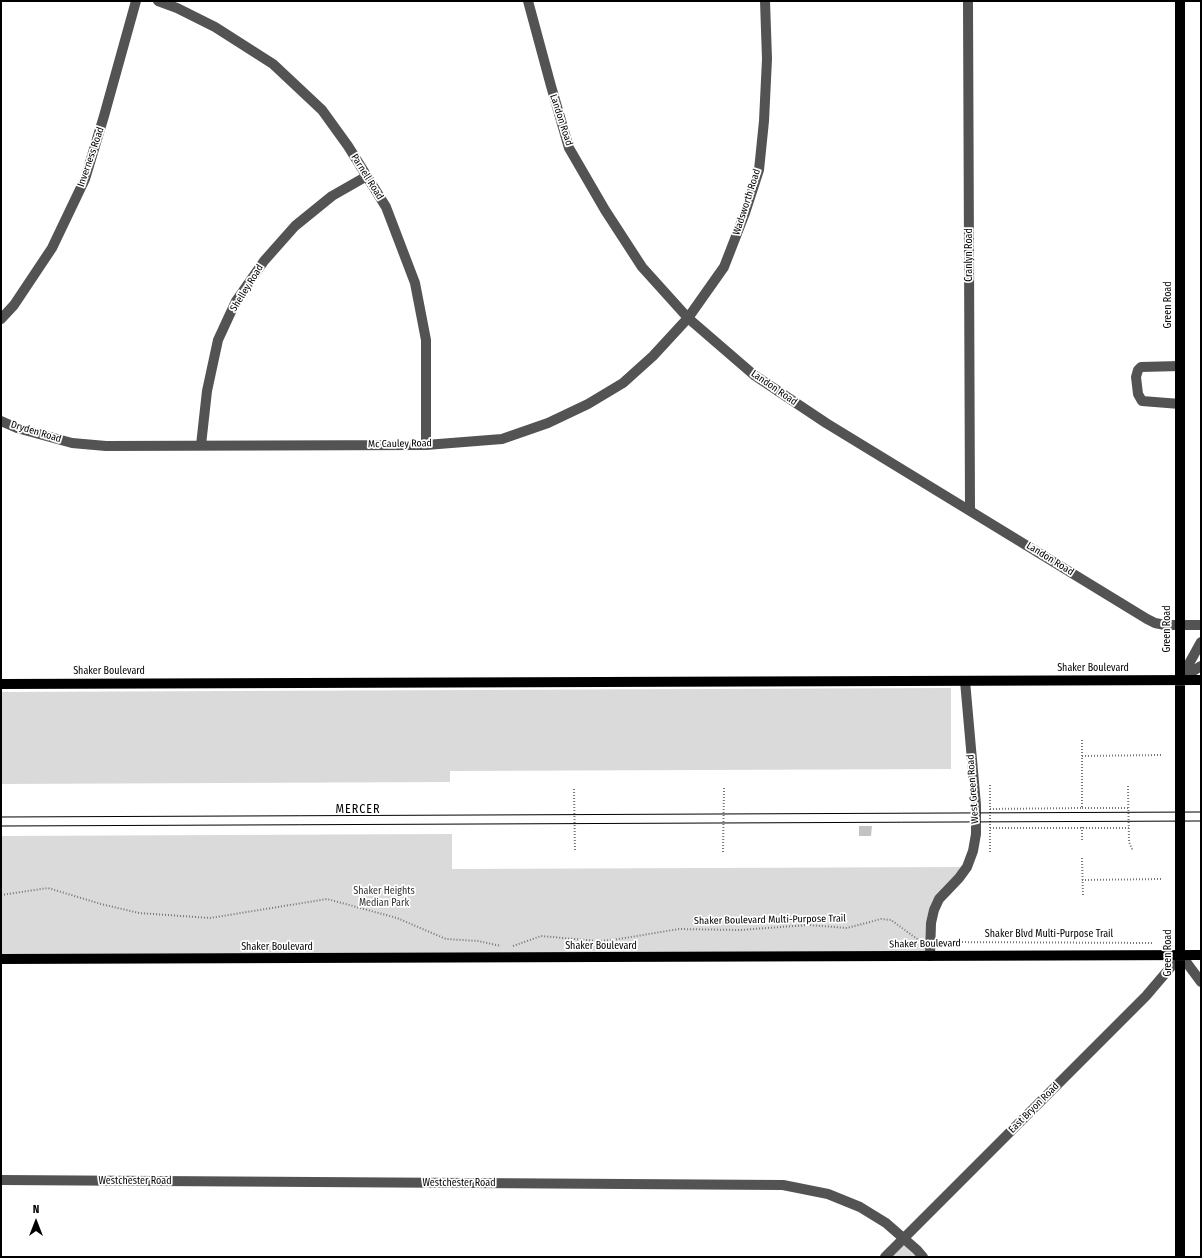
<!DOCTYPE html>
<style>
body{margin:0}
#map{position:relative;width:1202px;height:1258px;overflow:hidden;background:#fff;font-family:"Fira Sans Condensed",sans-serif}
canvas{display:block}
.frame{position:absolute;inset:0;border:2px solid #000;pointer-events:none}
.north{position:absolute;left:16px;top:1202px;width:40px;height:40px;-webkit-text-stroke:3px #fff;paint-order:stroke;rotate:0deg;font-size:11px;font-weight:700;line-height:16px;text-align:center;color:#000}
.north::after{content:'';display:block;margin:auto;width:14px;height:18px;background:#000;clip-path:polygon(50% 0,100% 100%,50% 72%,0 100%)}
</style>
<div id="map">
<canvas width="1202" height="1258"></canvas>
<div class="frame"></div>
<div class="north">N</div>
</div>
<script>
const context = document.querySelector('canvas').getContext('2d');
context.lineJoin = 'round';
function paint(path, color) { context.fillStyle = color; context.fill(path, 'evenodd'); }
const poly = rows => new Path2D(rows.map(r => 'M' + r).join(''));
function stroke(path, color, width, dash) { context.strokeStyle = color; context.lineWidth = width; context.lineCap = dash ? 'butt' : 'round'; context.setLineDash(dash || []); context.stroke(path); }
function label(font, color, halo, rows, align = 'center') {
  context.font = font + ' "Fira Sans Condensed",sans-serif'; context.lineWidth = 3.5; context.setLineDash([]); context.textBaseline = 'middle'; context.strokeStyle = halo; context.fillStyle = color; for (const [text, x, y, turn = 0] of rows) {
    context.save(); context.translate(x, y); context.rotate((+turn || 0) * Math.PI / 180); context.textAlign = isNaN(turn) ? turn : align; if (halo) context.strokeText(text, 0, 0); context.fillText(text, 0, 0); context.restore();
  }
}
paint(poly([
 [951,688,951,769,450,771,450,782,1,784,1,692],
 [452,834,452,869,967,867,939,899,930,956,1,959,1,836],
 [904,1238,923,1257,885,1257]
]), '#dadada');
paint(poly([
 [859,826,872,826,871,836,859,836]
]), '#c3c3c3');
stroke(poly([
 [1082,756,1161,755],
 [990,785,990,852],
 [1128,786,1129,842,1133,851],
 [574,789,575,852],
 [1082,808,1129,808],
 [990,809,1082,808,1082,739],
 [1082,827,1082,842],
 [990,828,1129,828],
 [723,852,724,788],
 [1082,858,1083,895],
 [1082,880,1161,879],
 [1,895,48,888,101,904,139,913,210,918,327,899,397,918,446,939,478,941,501,946],
 [941,942,1154,943],
 [513,946,541,936,597,941,613,940,679,929,740,930,808,925,847,928,881,919,891,920,920,941]
]), '#757575', 2, [1, 2]);
stroke(poly([
 [158,1,177,8,215,27,273,64,322,110,348,146,386,207,415,283,426,340,426,445],
 [528,1,551,86,569,148,605,210,642,267,688,318,754,375,826,423,1147,619,1155,623,1165,625,1201,625],
 [968,1,970,509],
 [1,319,14,305,52,248,85,179,104,116,136,1],
 [1180,404,1142,401,1138,394,1136,377,1138,370,1141,367,1180,366],
 [1,421,17,428,72,443,106,446,426,445,502,439,548,423,588,404,623,383,653,356,688,318,724,267,745,213,759,170,764,121,767,59,765,1],
 [201,445,207,391,218,340,236,301,264,261,295,226,332,196,367,176],
 [1181,679,1201,666],
 [1180,680,1201,642],
 [930,956,931,923,934,910,939,899,959,878,967,867,973,851,976,834,976,805,965,681],
 [1,1180,783,1185,828,1194,860,1207,886,1223,917,1250,923,1257],
 [885,1257,1146,996,1181,955,1201,982]
]), '#535353', 10);
stroke(poly([
 [1180,1,1180,1257],
 [1,684,1201,680],
 [1,959,1201,955]
]), '#000', 10);
stroke(poly([
 [1,817,1201,812],
 [1,826,1201,821]
]), '#000', 1);
label('10px', '#000', '#fff', [
 ["Landon Road",561,120,72],
 ["Inverness Road",91,157,-71],
 ["Parnell Road",367,177,58],
 ["Wadsworth Road",747,202,-72],
 ["Cranlyn Road",969,255,-90],
 ["Shelley Road",247,288,-58],
 ["Green Road",1168,305,-90],
 ["Landon Road",774,388,35],
 ["Dryden Road",36,432,17],
 ["Mc Cauley Road",400,444,-1],
 ["Landon Road",1050,559,32],
 ["Green Road",1167,629,-90],
 ["Shaker Boulevard",1093,668],
 ["Shaker Boulevard",109,671],
 ["West Green Road",973,789,-94],
 ["Shaker Boulevard Multi-Purpose Trail",770,920,-1],
 ["Shaker Blvd Multi-Purpose Trail",1049,934],
 ["Shaker Boulevard",925,944,-1],
 ["Shaker Boulevard",601,946],
 ["Shaker Boulevard",277,947],
 ["Green Road",1168,953,-90],
 ["East Bryon Road",1034,1108,-45],
 ["Westchester Road",135,1181],
 ["Westchester Road",459,1183]
]);
label('10px', '#313131', '#fff', [
 ["Shaker Heights",384,891],
 ["Median Park",384,903]
]);
context.letterSpacing = '1px';
label('12px', '#000', '#fff', [
 ["MERCER",358,810]
]);
context.letterSpacing = '0px';
</script>
